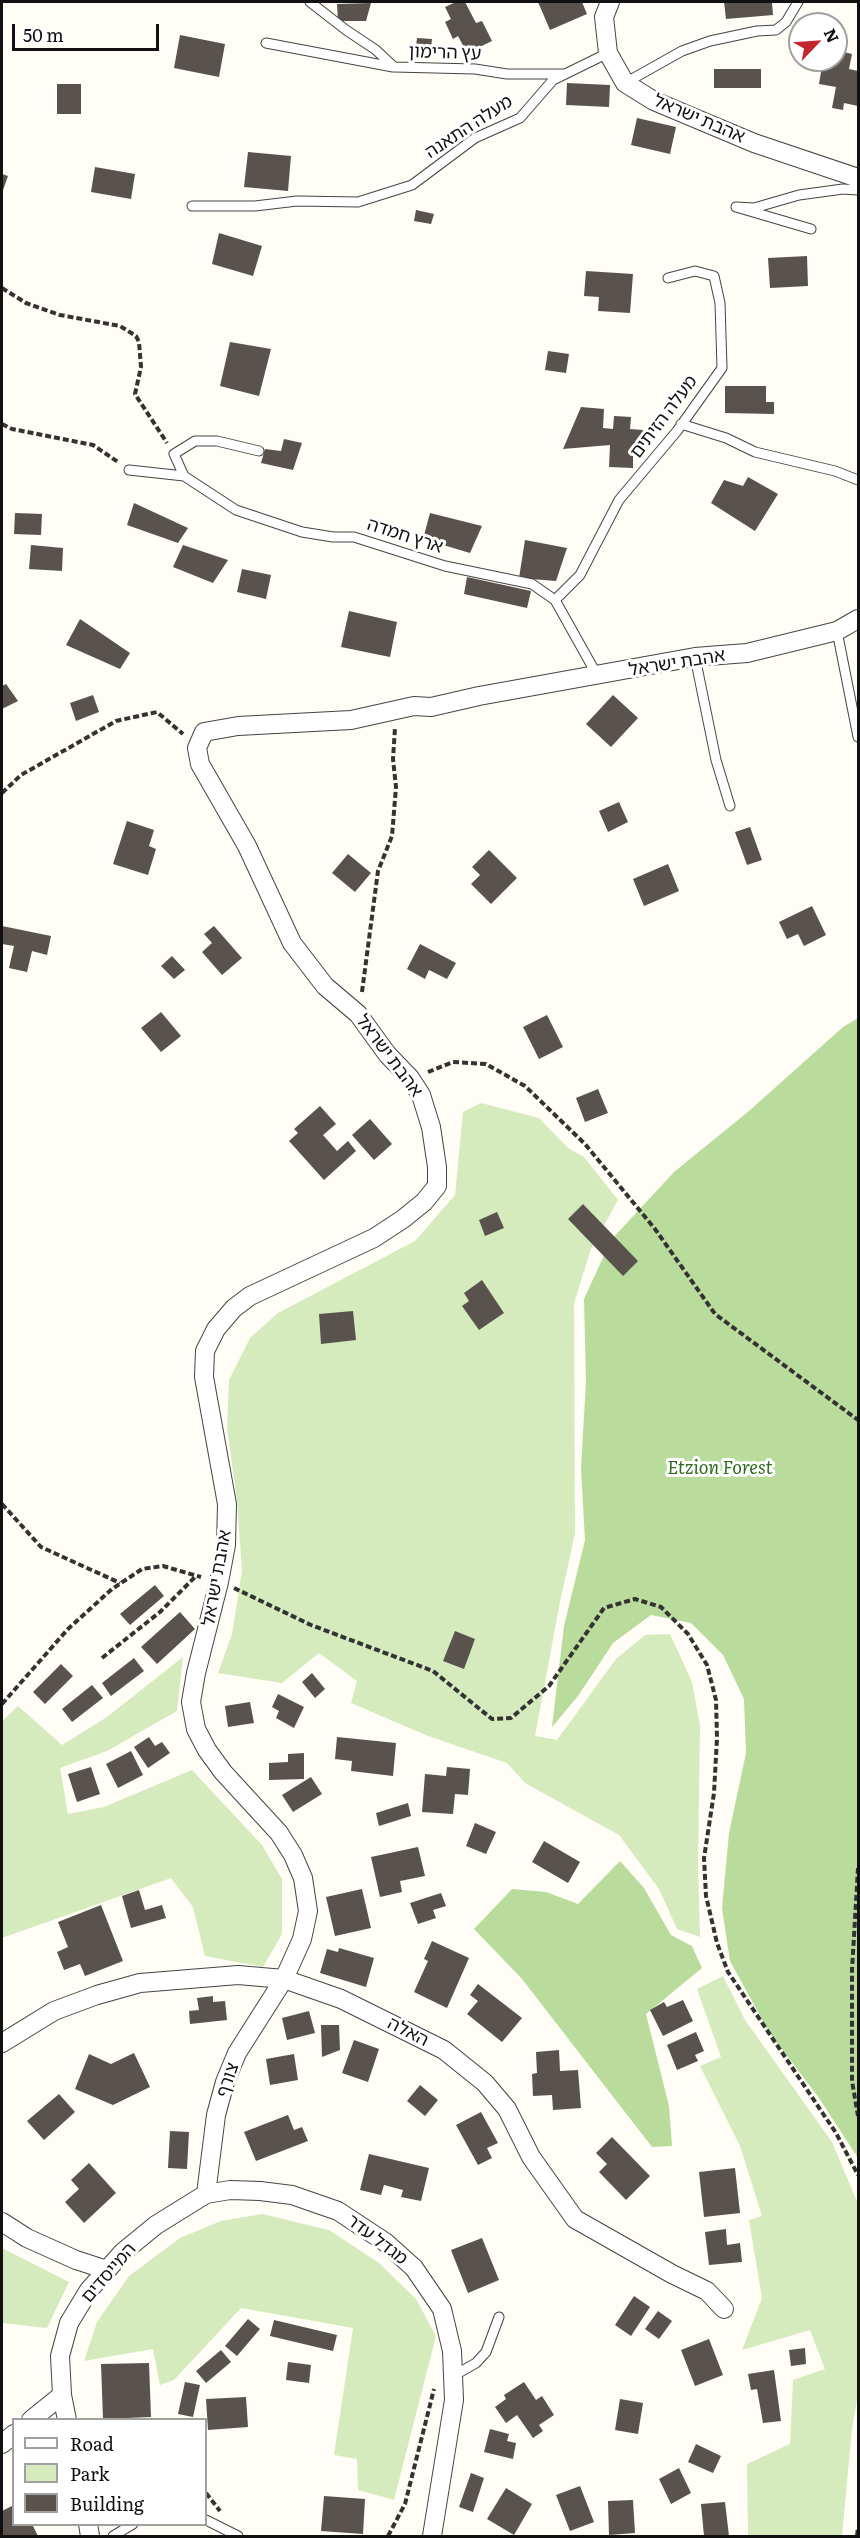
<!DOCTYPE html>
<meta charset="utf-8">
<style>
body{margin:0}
#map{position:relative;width:860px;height:2538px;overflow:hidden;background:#fffdf5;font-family:Literata,serif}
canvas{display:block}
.frame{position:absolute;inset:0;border:3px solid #111;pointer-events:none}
.legend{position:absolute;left:12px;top:2418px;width:195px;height:108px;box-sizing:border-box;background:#fff;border:2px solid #a0a0a0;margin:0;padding:8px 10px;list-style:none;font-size:18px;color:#111}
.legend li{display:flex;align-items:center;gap:12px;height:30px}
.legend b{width:30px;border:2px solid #a0a0a0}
.north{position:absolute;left:788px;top:12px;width:60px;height:60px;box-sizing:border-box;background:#fff;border:2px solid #a0a0a0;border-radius:50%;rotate:65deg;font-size:16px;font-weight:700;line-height:24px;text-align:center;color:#111}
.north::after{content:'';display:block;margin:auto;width:21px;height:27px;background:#c4262e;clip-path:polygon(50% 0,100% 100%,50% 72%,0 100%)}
.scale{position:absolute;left:12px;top:24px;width:147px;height:27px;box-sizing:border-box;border:3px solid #111;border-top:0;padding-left:8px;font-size:18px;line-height:21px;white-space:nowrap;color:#111;-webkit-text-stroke:4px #fff;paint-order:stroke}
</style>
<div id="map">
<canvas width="860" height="2538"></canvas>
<div class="frame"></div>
<ul class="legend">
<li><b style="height:8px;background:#fff"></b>Road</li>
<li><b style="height:16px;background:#d5ebbd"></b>Park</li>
<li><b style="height:16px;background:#5a524d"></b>Building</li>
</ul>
<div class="north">N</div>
<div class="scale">50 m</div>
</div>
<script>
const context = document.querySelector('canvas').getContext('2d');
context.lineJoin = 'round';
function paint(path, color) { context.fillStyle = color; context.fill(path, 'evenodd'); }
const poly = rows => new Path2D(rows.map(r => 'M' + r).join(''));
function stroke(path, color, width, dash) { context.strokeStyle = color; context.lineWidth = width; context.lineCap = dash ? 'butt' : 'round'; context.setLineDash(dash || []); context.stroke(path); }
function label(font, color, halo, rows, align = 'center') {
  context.font = font + ' Literata,"Noto Sans Hebrew",serif'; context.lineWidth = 6; context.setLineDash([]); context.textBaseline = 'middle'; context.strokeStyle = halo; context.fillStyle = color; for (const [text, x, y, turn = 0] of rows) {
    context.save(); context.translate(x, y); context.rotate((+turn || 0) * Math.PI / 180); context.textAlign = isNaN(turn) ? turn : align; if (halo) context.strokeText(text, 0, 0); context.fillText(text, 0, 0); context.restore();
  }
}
paint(poly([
 [481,1103,539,1118,568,1148,584,1157,618,1200,591,1249,574,1303,575,1533,559,1607,535,1736,557,1740,616,1659,645,1635,670,1634,692,1682,700,1725,698,1864,700,1937,677,1929,659,1889,619,1835,525,1783,507,1763,428,1736,351,1703,357,1681,319,1653,282,1683,218,1673,232,1634,242,1571,237,1500,227,1428,229,1380,250,1338,278,1313,415,1241,455,1195,463,1112],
 [183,1657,177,1711,107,1751,60,1768,68,1814,104,1807,192,1770,262,1845,282,1879,282,1934,263,1967,205,1956,193,1907,171,1878,2,1938,2,1721,18,1706,62,1745,107,1717],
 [723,1976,745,2020,832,2142,858,2204,858,2394,852,2429,842,2536,748,2536,747,2464,790,2444,793,2380,825,2369,810,2330,742,2350,762,2298,749,2220,762,2216,740,2146,700,2066,721,2057,697,1989],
 [262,2214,329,2230,379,2263,416,2299,436,2336,394,2500,358,2490,357,2459,334,2455,353,2328,241,2308,174,2380,160,2385,153,2349,84,2361,97,2322,129,2276,180,2238,221,2221],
 [2,2248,69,2282,47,2328,2,2323]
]), '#d5ebbd');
paint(poly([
 [858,1018,858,2158,819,2098,769,2032,730,1961,722,1908,729,1833,746,1753,744,1699,723,1655,691,1623,651,1615,613,1643,578,1696,552,1727,564,1626,585,1540,581,1469,586,1381,584,1299,611,1240,674,1172,749,1111,843,1027],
 [620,1861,644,1888,671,1935,692,1946,702,1968,646,2014,669,2106,672,2146,652,2147,522,1979,474,1929,512,1889,546,1892,578,1904]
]), '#b9dc9c');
paint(poly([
 [456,2,465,2,476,23,482,21,492,41,467,53,458,36,453,39,445,22,451,19,445,7],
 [538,2,582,2,587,14,550,30],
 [724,2,772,2,773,15,726,19],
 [371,3,366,21,338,21,337,4],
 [180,35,225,44,219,77,174,68],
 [417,38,432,39,430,56,415,55],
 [840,51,852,54,849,69,858,71,858,106,844,103,843,110,832,108,836,87,819,84,823,60,838,62],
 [714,69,761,69,761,88,714,88],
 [567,83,610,85,609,107,566,105],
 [57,84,81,84,81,114,57,114],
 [637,118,676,127,670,154,631,145],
 [248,152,291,156,288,191,244,187],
 [95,167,135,174,131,199,91,192],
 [2,174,8,176,2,193],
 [416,210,434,214,431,224,414,221],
 [219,233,262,246,253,276,212,264],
 [807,256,808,286,770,288,768,258],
 [586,271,633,274,630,313,598,311,599,297,584,296],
 [230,342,271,349,259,396,220,386],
 [548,351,569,354,566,373,545,370],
 [725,386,766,386,766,402,774,402,774,414,725,413],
 [581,407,604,409,603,428,613,429,614,416,631,417,630,429,643,430,641,456,633,455,633,468,609,467,610,445,563,449],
 [284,439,302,443,293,470,261,463,265,449,281,451],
 [748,477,778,494,755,531,711,503,724,480,743,486],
 [134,503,188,528,178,543,127,525],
 [15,513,42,514,41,535,14,534],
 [430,513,482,526,470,553,423,539],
 [525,540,567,548,556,581,519,578],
 [31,545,63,548,62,571,29,569],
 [183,545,228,560,213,583,173,567],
 [242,569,271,575,266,599,237,592],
 [467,577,531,591,527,608,464,594],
 [349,611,397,622,390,657,341,647],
 [80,619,130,653,120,669,66,645],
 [6,684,18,701,2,709,2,686],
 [93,695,99,712,76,721,70,703],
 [613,695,638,718,611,747,586,724],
 [619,802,628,822,608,832,599,811],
 [127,821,154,830,149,846,156,849,148,875,113,864],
 [750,827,762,860,747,865,735,832],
 [489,850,517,878,491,904,471,884,480,875,472,867],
 [348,854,371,873,355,892,332,873],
 [668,864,679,891,644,906,633,879],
 [812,906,826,935,804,946,798,934,787,939,779,922],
 [2,926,51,936,47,955,32,951,27,972,9,968,14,946,2,944],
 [214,926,242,958,222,975,202,952,212,943,204,934],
 [420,944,456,963,447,979,429,970,425,979,407,969],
 [172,956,185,970,174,979,161,966],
 [161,1012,181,1036,161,1052,141,1028],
 [547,1015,563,1047,539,1059,523,1027],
 [598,1089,608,1113,585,1122,576,1098],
 [320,1106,336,1124,323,1135,337,1151,348,1141,356,1151,324,1180,289,1141,298,1133,294,1129],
 [370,1119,392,1144,374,1160,352,1135],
 [583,1204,638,1261,623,1276,568,1219],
 [497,1212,504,1228,485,1236,479,1220],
 [482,1280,504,1313,479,1330,462,1306,469,1301,464,1293],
 [353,1311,356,1340,321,1344,319,1314],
 [155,1585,164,1596,130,1625,120,1614],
 [180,1612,195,1629,157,1664,141,1647],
 [455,1631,475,1639,464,1669,443,1661],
 [134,1658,144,1671,111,1696,102,1683],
 [61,1664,73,1676,45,1704,33,1692],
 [312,1673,325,1689,315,1698,302,1682],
 [92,1685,103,1698,72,1722,62,1709],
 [278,1694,304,1707,294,1728,276,1718,279,1711,272,1707],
 [250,1702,254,1723,228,1727,225,1706],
 [149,1737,155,1746,162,1742,170,1753,148,1768,134,1747],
 [337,1737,396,1743,393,1776,351,1771,352,1761,335,1759],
 [131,1751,143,1775,118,1788,106,1764],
 [304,1753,304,1779,269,1780,269,1763,288,1762,288,1754],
 [91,1767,100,1794,77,1802,68,1774],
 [447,1767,470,1769,468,1795,455,1794,453,1814,422,1812,425,1774,446,1776],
 [311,1777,322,1794,293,1812,282,1795],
 [408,1803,411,1816,379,1826,376,1813],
 [475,1823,496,1832,486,1854,466,1846],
 [544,1841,580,1862,568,1883,532,1862],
 [418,1847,425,1876,400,1881,402,1892,380,1897,371,1857],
 [362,1889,371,1928,335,1936,326,1897],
 [139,1890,145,1910,162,1905,166,1918,131,1928,122,1896],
 [441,1893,446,1906,433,1910,436,1918,418,1924,410,1903],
 [101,1905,123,1961,85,1976,80,1964,64,1970,57,1952,68,1947,58,1922],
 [432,1941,469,1958,447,2008,414,1992,428,1961,424,1959],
 [339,1948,374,1958,366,1987,320,1973,327,1949,338,1952],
 [478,1984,522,2018,502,2042,467,2014,478,2001,470,1995],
 [213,1996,213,2002,225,2001,227,2020,190,2024,189,2011,199,2010,197,1998],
 [683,2000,693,2021,663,2036,650,2010,664,2002,667,2007],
 [309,2011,315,2033,287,2040,282,2018],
 [321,2025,339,2025,340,2050,322,2057],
 [696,2032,704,2051,695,2055,698,2061,677,2070,667,2045],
 [354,2040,379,2049,368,2082,342,2073],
 [559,2050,560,2071,578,2070,581,2108,553,2110,552,2095,533,2096,532,2074,537,2073,536,2052],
 [134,2053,150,2087,113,2105,75,2089,89,2054,111,2064],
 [294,2054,298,2080,270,2085,266,2059],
 [420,2085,438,2100,425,2116,407,2101],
 [59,2094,75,2112,44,2140,27,2121],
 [481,2112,498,2143,487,2148,492,2158,478,2165,456,2125],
 [288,2115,294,2130,302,2127,308,2141,256,2161,244,2132],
 [170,2131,189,2132,187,2169,168,2168],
 [612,2137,650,2176,626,2200,599,2172,607,2164,596,2153],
 [369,2154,429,2168,421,2201,401,2197,403,2190,384,2185,381,2195,360,2190],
 [89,2163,116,2193,84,2223,65,2202,79,2189,71,2180],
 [735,2168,740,2213,704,2217,699,2172],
 [726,2229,727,2245,740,2243,742,2262,709,2265,705,2232],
 [482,2238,499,2280,468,2293,451,2250],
 [634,2296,650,2307,631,2336,615,2325],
 [658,2311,672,2321,659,2339,645,2329],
 [248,2319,260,2329,237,2356,225,2346],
 [274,2320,337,2335,333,2351,270,2336],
 [709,2339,723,2375,695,2386,681,2350],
 [805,2348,806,2364,791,2366,789,2350],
 [221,2350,231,2362,206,2383,196,2371],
 [288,2362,311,2365,309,2383,286,2380],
 [149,2363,151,2417,103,2419,101,2364],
 [774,2370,781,2421,763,2423,757,2389,751,2390,748,2374],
 [185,2382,200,2385,193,2417,178,2414],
 [524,2382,536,2400,542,2396,554,2415,539,2425,543,2431,533,2438,517,2415,506,2423,495,2407,506,2399,504,2395],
 [246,2397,248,2427,208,2430,206,2399],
 [620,2399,643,2403,638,2434,615,2430],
 [490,2429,509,2434,507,2441,516,2443,513,2459,484,2452],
 [696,2444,721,2456,713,2473,688,2462],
 [679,2468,691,2493,671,2504,659,2479],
 [471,2473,484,2478,473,2512,459,2507],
 [580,2486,594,2522,570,2531,556,2495],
 [506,2488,532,2504,514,2535,487,2519],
 [324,2496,365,2499,363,2534,321,2531],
 [633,2500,635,2533,609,2535,608,2501],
 [725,2502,729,2536,704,2536,701,2504],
 [14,2505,14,2524,32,2524,38,2536,2,2536,2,2511]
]), '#5a524d');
const lane = poly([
 [310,2,346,30,376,50,394,67,475,69,507,74,563,74],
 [266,43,393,67],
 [625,83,682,51,710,41,757,31,776,30,786,22,798,2],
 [192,206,255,206,297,201,358,202,412,185,475,138,520,118,553,80,608,53],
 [811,229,736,207,754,208,799,195,843,189,858,190],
 [681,424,726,438,755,452,835,471,858,480],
 [129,470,184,476,236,510,302,532,333,537,354,537,445,566,532,584,555,600,597,675],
 [184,476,174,454,195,441,217,441,259,451],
 [555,600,580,575,619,500,677,431,722,368,720,303,714,276,695,271,668,278],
 [837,631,858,737],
 [695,657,716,760,730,806],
 [453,2376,476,2363,486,2352,499,2317],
 [206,2520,238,2536],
 [113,2536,133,2524]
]);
const street = poly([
 [610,2,604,17,608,53,625,83,654,101,754,143,858,178],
 [2,2043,54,2011,97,1995,140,1983,238,1975,284,1979,341,1999,444,2050,485,2083,507,2109,531,2157,575,2219,672,2274,707,2291,724,2309],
 [206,2194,216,2115,225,2082,237,2053,284,1979,302,1939,308,1911,303,1878,293,1855,279,1833,223,1772,207,1750,196,1729,191,1702,196,1673,219,1582,226,1545,227,1504,204,1377,205,1351,216,1329,234,1308,250,1296,374,1238,403,1219,424,1202,437,1186,437,1167,431,1127,421,1095,410,1078,387,1054,358,1014,325,986,292,943,247,846,200,764,197,748,204,732,238,726,351,720,414,706,431,707,479,696,695,657,747,653,837,631,858,619],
 [2,2222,27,2238,76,2260,107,2270],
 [31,2420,62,2395],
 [67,2420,62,2395,60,2356,69,2323,89,2290,123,2252,156,2225,206,2194,230,2190,260,2191,292,2195,338,2211,385,2242,414,2268,442,2309,452,2351,454,2400,432,2536],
 [2,2444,14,2434],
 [88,2524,90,2536]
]);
stroke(lane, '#444', 11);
stroke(street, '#444', 20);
stroke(poly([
 [2,288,26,303,60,315,120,326,136,336,139,342,141,367,135,394,167,443],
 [2,424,12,429,93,445,118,462],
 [2,793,21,775,116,721,157,712,183,734],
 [362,992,378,871,392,836,396,787,393,759,395,728],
 [428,1072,453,1062,486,1064,525,1086,585,1144,655,1229,715,1314,858,1420],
 [2,1504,41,1547,120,1583],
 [234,1588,311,1625,433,1671,492,1719,511,1718,549,1686,604,1608,635,1599,661,1607,688,1634,707,1665,716,1700,717,1738,714,1793,704,1858,706,1896,717,1943,728,1972,836,2133,858,2175],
 [102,1658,160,1612,196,1576],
 [2,1704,68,1629,112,1589,142,1569,163,1566,201,1577],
 [858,1868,852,1970,852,2081,858,2116],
 [206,2493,220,2511],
 [388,2536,405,2504,434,2389],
 [857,2536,858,2527]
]), '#333', 4, [6, 3]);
stroke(lane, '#fff', 9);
stroke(street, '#fff', 18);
label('18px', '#111', '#fff', [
 ["עץ הרימון",445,53,2],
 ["אהבת ישראל",699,119,23],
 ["מעלה התאנה",469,127,-33],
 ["מעלה הזיתים",664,417,-53],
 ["ארץ חמדה",405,536,18],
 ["אהבת ישראל",677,663,-9],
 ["אהבת ישראל",389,1056,53],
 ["אהבת ישראל",217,1578,-80],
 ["האלה",408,2032,27],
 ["צורף",228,2080,-71],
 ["מגדל עדר",377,2240,37],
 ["המייסדים",109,2273,-49]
]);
label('italic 18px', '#2f6b1f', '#fff', [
 ["Etzion Forest",720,1469]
]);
</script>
